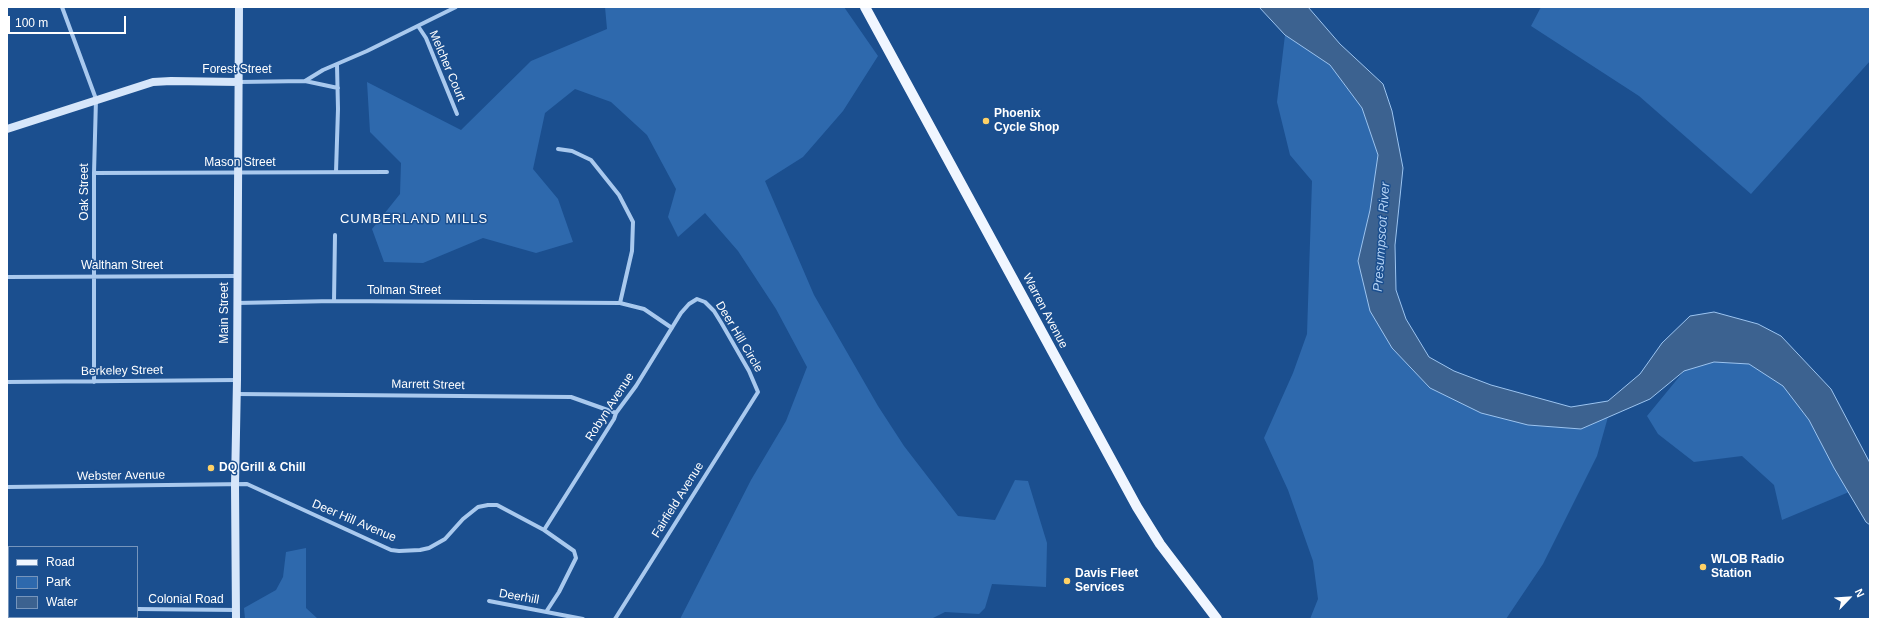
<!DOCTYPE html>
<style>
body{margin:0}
#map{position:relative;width:1877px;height:626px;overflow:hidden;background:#1b4f8f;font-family:Helvetica,sans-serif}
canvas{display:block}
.frame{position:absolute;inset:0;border:8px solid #fff;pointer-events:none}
.legend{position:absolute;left:8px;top:546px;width:130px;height:72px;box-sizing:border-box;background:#1b4f8f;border:1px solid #7695bc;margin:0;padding:5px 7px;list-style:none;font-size:12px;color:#fff}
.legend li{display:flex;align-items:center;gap:8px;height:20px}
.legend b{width:20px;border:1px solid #7695bc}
.north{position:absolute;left:1829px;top:578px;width:40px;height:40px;-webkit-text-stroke:3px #1b4f8f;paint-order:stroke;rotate:65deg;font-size:11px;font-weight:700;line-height:16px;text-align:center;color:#fff}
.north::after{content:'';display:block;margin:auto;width:14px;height:18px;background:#fff;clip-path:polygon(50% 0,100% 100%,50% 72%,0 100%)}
.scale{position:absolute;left:8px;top:16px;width:118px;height:18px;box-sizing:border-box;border:2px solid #fff;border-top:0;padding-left:5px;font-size:12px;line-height:14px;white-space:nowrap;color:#fff;-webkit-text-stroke:3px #1b4f8f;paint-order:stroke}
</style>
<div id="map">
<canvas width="1877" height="626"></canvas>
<div class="frame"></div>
<ul class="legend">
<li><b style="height:5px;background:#f0f6ff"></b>Road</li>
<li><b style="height:11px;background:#2e69ad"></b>Park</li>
<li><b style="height:11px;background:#3c6290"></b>Water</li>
</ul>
<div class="north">N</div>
<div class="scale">100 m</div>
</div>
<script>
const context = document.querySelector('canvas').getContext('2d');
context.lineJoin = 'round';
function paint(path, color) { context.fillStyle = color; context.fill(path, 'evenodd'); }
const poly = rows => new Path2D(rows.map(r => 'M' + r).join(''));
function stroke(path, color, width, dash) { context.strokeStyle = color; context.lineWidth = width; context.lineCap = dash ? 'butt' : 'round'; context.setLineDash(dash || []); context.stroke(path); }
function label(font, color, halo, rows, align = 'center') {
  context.font = font + ' Helvetica,sans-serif'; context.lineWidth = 3; context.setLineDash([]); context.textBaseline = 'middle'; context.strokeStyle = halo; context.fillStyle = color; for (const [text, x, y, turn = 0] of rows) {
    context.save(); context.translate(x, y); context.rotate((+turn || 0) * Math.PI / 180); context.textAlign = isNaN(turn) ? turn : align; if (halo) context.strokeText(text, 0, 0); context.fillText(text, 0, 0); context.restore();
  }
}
paint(poly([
 [605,7,844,7,878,56,843,111,803,157,765,181,814,295,878,406,904,446,958,516,995,520,1015,480,1028,481,1047,543,1046,587,992,584,985,608,979,614,945,612,931,619,680,619,751,480,786,421,807,367,776,309,738,251,705,213,678,237,668,217,676,189,647,135,611,102,575,89,545,113,533,169,558,199,573,242,536,253,483,238,423,263,384,262,372,229,400,194,401,163,370,132,367,82,461,130,531,61,607,29],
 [1541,7,1870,7,1870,61,1751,194,1639,96,1531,26],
 [1285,35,1330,65,1362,108,1378,155,1370,210,1358,261,1392,348,1528,425,1581,429,1608,417,1597,456,1543,564,1506,619,1310,619,1318,599,1313,561,1288,490,1264,438,1293,373,1307,334,1312,181,1290,155,1277,102],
 [1714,362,1749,364,1783,386,1809,420,1849,492,1782,520,1774,485,1742,456,1694,462,1658,434,1647,416,1684,371],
 [306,548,306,608,318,619,245,619,244,608,276,590,283,577,286,552]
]), '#2e69ad');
const water = poly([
 [1259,7,1308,7,1340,44,1383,84,1392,111,1403,168,1395,245,1396,290,1406,319,1429,357,1454,371,1491,385,1571,407,1608,401,1640,374,1662,343,1690,316,1714,312,1758,324,1781,336,1831,389,1870,463,1870,525,1866,522,1834,468,1809,420,1783,386,1749,364,1714,362,1684,371,1650,399,1581,429,1528,425,1481,413,1430,388,1392,348,1370,311,1358,261,1370,210,1378,155,1362,108,1330,65,1285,35,1259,7]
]);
paint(water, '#3c6290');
stroke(water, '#9cc4f0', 1);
stroke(poly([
 [62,7,96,99,94,173,94,382],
 [418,26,426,38,457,114],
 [305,81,338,88],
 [239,82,305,81,323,70,367,51,456,7],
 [558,149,572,151,591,160,619,195,633,222,632,251,620,303],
 [336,172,338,109,337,65],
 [94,173,387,172],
 [7,277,237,276],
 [334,301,335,235],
 [237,303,334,301,620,303,644,309,672,328],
 [7,382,237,380],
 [237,394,571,397,616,413],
 [7,487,247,484,391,550,399,551,420,550,429,548,445,539,463,519,478,507,488,505,497,505,544,530,574,551,576,558,559,592,546,612],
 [544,530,614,419,616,413,636,386,681,313,689,304,697,299,705,302,714,311,722,324,749,371,758,392,615,619],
 [489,601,583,619],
 [7,609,9,609],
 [137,609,236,610]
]), '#a9c9ee', 4);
stroke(poly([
 [7,129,153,82,171,81,239,82],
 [236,619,235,485,237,380,239,7]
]), '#d6e6fa', 8);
stroke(poly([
 [865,7,1137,507,1160,544,1217,619]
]), '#f0f6ff', 10);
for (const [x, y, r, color] of [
 [986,121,4,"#ffd166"],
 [211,468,4,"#ffd166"],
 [1703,567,4,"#ffd166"],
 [1067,581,4,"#ffd166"]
]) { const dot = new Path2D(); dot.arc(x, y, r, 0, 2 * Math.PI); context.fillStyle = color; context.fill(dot); stroke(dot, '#1b4f8f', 1.5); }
label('12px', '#fff', '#1b4f8f', [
 ["Melcher Court",447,66,67],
 ["Forest Street",237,70],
 ["Mason Street",240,163],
 ["Oak Street",85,192,-90],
 ["Waltham Street",122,266],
 ["Tolman Street",404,291],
 ["Warren Avenue",1045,311,62],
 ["Main Street",225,313,-90],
 ["Deer Hill Circle",739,337,59],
 ["Berkeley Street",122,371,-1],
 ["Marrett Street",428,385,1],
 ["Robyn Avenue",610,407,-57],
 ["Webster Avenue",121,476,-1],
 ["Fairfield Avenue",678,500,-58],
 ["Deer Hill Avenue",354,521,23],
 ["Deerhill",519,597,10],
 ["Colonial Road",186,600]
]);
label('bold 12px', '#fff', '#1b4f8f', [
 ["Phoenix",994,114],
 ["Cycle Shop",994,128],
 ["DQ Grill & Chill",219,468],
 ["WLOB Radio",1711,560],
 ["Station",1711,574],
 ["Davis Fleet",1075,574],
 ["Services",1075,588]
], 'left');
context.letterSpacing = '1px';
label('13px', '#fff', '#1b4f8f', [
 ["CUMBERLAND MILLS",414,219]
]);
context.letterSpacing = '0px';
label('italic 13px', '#b5d3f5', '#1b4f8f', [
 ["Presumpscot River",1382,237,-86]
]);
</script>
